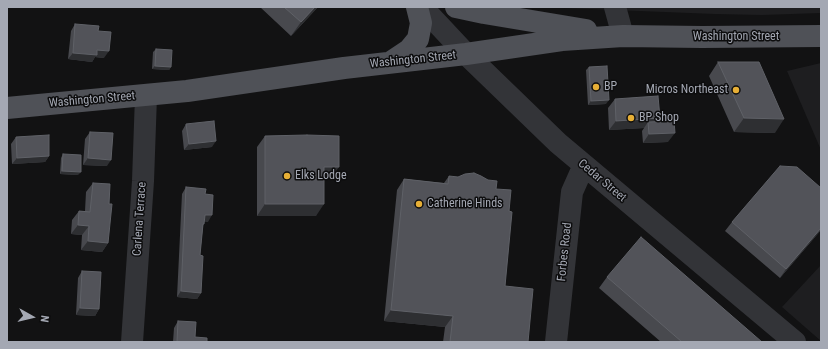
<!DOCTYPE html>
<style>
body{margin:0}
#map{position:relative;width:828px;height:349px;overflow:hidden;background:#121213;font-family:"Roboto Condensed",sans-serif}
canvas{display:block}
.frame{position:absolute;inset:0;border:8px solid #a4a8b3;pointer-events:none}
.north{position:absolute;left:12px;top:297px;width:40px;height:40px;-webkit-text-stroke:3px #0d0d0e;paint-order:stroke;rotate:98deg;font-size:11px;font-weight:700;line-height:16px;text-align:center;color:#a4a8b3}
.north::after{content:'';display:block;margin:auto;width:14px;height:18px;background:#a4a8b3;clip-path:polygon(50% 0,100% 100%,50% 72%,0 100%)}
</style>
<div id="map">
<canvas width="828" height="349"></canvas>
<div class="frame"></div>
<div class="north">N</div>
</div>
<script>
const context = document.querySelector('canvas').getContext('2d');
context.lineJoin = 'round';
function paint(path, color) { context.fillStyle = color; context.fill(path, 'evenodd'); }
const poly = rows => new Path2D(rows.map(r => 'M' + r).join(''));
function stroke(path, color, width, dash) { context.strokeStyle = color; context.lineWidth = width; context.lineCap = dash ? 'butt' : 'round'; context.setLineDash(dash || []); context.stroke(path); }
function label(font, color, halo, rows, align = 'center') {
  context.font = font + ' "Roboto Condensed",sans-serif'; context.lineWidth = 3; context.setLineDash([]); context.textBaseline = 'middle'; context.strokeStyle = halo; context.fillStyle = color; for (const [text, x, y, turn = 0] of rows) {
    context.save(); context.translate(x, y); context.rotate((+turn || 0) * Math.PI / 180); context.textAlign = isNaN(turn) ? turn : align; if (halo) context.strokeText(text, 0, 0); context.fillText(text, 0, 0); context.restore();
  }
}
paint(poly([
 [539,7,821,7,821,13,762,15,715,14],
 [821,63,821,150,787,71],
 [821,265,821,341,782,307]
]), '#1e1e20');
stroke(poly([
 [422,7,466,54,558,143,795,342],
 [615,7,623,36],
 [132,342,143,181,146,96],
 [556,342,572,192,584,165]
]), '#333438', 22);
stroke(poly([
 [456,7,484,13,586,30],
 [391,62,409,50,418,39,421,23,417,7],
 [7,108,187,91,344,68,466,54,562,40,623,36,702,37,821,36]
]), '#4f5157', 22);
paint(poly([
 [260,7,318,7,291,36],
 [75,24,98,31,104,58,95,57,92,62,68,59,71,31],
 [156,49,171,67,169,70,152,69,153,52],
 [718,62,775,133,734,132,709,76],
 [589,67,606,104,588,105,586,70],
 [615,99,660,118,657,121,668,142,643,143,642,131,644,128,609,130,608,108],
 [186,124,212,147,184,150,182,131],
 [90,132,107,166,83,165,85,139],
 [265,136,331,178,324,178,316,216,257,216,257,147],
 [16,137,49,156,45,162,12,164,11,144],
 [63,154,78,175,60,174,61,158],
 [449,176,496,189,509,211,505,286,528,342,443,342,445,327,384,321,397,190,404,179,444,183],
 [93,183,109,204,108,243,102,252,81,250,82,235,71,234,72,220,79,211,85,211,86,192],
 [186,187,205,194,208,222,204,221,203,226,200,255,201,293,197,299,177,297,182,194],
 [821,188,821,230,780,278,725,231,732,222],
 [82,271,99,309,95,316,76,315,78,278],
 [607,277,762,342,661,342,599,288],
 [178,321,195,337,207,342,173,342,174,328]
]), '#48494e');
paint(poly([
 [315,7,318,7,291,36,301,22],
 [97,50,109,51,104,58,95,57,92,62,68,59,73,53],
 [155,66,171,67,169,70,152,69],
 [609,100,606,104,588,105,591,101],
 [660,118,653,127,648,122,644,128,609,130,616,121],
 [744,118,784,119,775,133,734,132],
 [675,133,668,142,643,143,649,134],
 [216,141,212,147,184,150,189,144],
 [49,156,45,162,12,164,17,158],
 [88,158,111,160,107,166,83,165],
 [324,167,339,167,331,178,316,178],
 [62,171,81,172,78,175,60,174],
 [265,204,324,204,316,216,257,216],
 [205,215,212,215,208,222,200,221],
 [78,225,89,226,82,235,71,234],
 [821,228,821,230,780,278,786,269],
 [88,241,108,243,102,252,81,250],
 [181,291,201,293,197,299,177,297],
 [80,308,99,309,95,316,76,315],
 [391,310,453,316,445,327,384,321]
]), '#2e2f32');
const building = poly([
 [284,7,315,7,301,22,284,7],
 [75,24,99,26,98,31,111,32,109,51,97,50,97,55,73,53,75,24],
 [156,49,172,50,171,67,155,66,156,49],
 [718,62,759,62,784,119,744,118,718,62],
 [607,66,609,100,591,101,589,67,607,66],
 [658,96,660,118,616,121,615,99,658,96],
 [214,121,216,141,189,144,186,124,214,121],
 [674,121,675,133,649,134,648,122,674,121],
 [90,132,113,133,111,160,88,158,90,132],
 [49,135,49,156,17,158,16,137,49,135],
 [307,135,339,136,339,167,324,167,324,204,265,204,265,136,307,135],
 [63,154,81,155,81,172,62,171,63,154],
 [780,166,797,167,821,188,821,228,786,269,732,222,780,166],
 [474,173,481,176,488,180,497,181,496,189,511,190,509,211,512,212,505,286,533,289,528,342,450,342,453,316,391,310,404,179,448,184,449,176,458,177,465,174,474,173],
 [93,183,110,184,109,204,112,204,108,243,88,241,89,226,78,225,79,211,90,212,93,183],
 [186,187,206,189,205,194,213,195,212,215,205,215,204,224,203,224,200,255,203,256,201,293,181,291,186,187],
 [641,237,762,342,682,342,607,277,641,237],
 [82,271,101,272,99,309,80,308,82,271],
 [178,321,196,322,195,337,207,338,207,342,177,342,178,321]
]);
paint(building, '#525359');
stroke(building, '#5f6167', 1);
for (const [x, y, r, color] of [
 [596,87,4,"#e7af36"],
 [736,90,4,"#e7af36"],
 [631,118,4,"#e7af36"],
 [287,176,4,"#e7af36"],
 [419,204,4,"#e7af36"]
]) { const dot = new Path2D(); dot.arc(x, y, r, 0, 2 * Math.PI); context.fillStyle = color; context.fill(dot); stroke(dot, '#0d0d0e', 1.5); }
label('12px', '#a4a8b3', '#0d0d0e', [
 ["Washington Street",736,37],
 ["Washington Street",413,60,-6],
 ["Washington Street",92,100,-5],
 ["Cedar Street",602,181,40],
 ["Carlena Terrace",140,219,-86],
 ["Forbes Road",565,252,-84]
]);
label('12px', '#a4a8b3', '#0d0d0e', [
 ["BP",604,87],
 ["Micros Northeast",728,90,"right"],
 ["BP Shop",639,118],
 ["Elks Lodge",295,176],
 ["Catherine Hinds",427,204]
], 'left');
</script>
